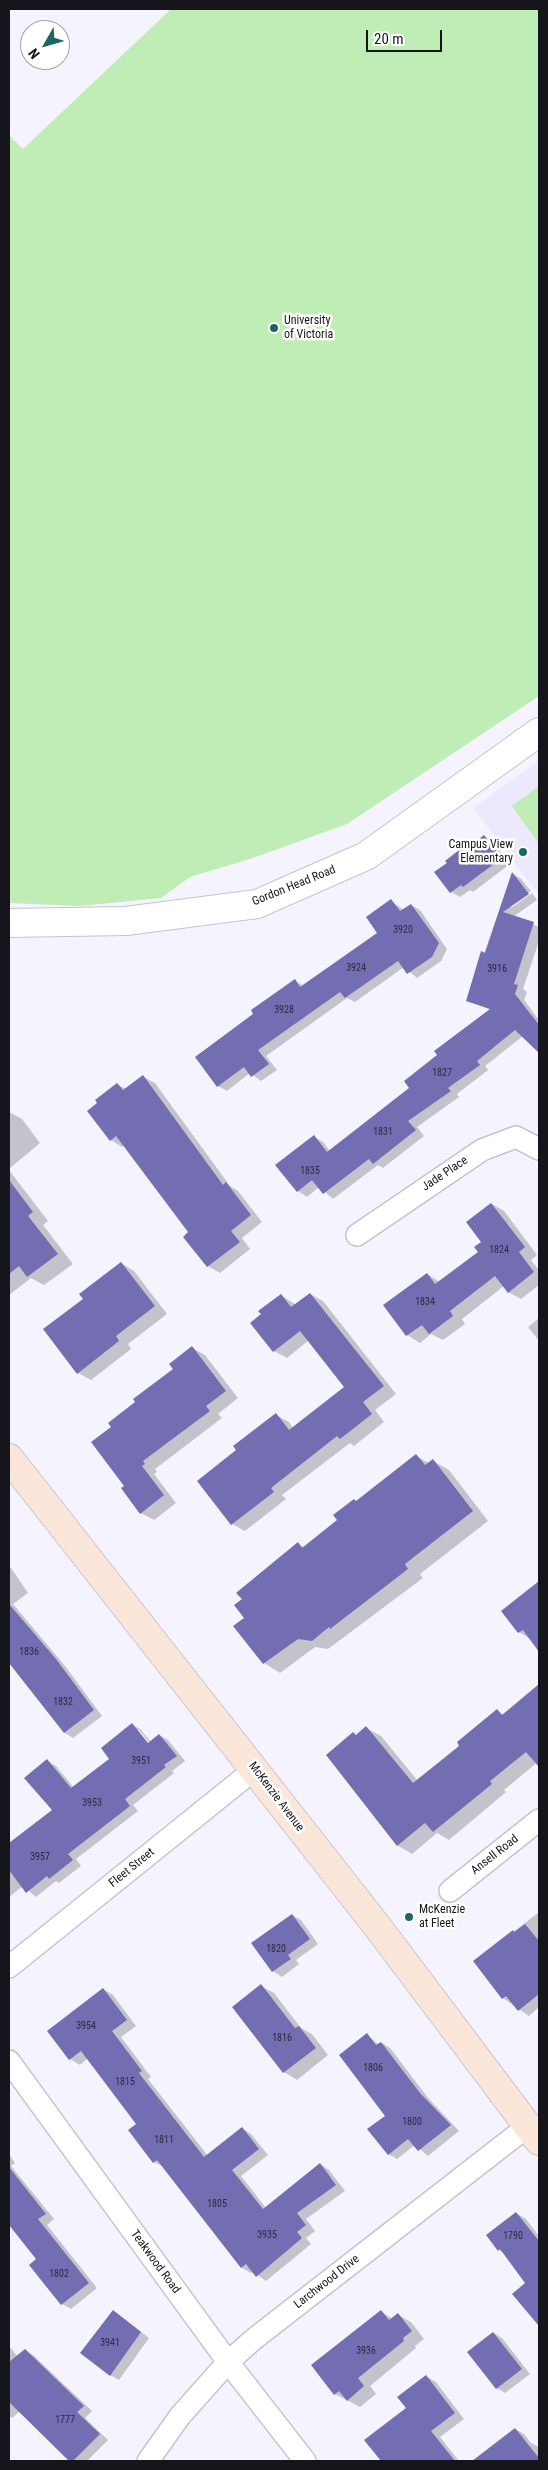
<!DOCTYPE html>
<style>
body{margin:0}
#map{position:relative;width:548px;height:2470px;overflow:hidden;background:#f5f4fe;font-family:"Roboto Condensed",sans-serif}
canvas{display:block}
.frame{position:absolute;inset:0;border:10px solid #16151b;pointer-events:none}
.north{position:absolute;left:20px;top:20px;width:50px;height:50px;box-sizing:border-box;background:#fff;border:1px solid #a2a1a4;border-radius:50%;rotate:232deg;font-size:14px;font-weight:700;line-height:20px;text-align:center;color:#16151b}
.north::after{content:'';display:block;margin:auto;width:18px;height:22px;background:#196664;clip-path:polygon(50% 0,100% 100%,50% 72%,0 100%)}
.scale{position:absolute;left:366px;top:30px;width:76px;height:22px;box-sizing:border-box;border:2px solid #16151b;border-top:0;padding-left:6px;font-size:15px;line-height:18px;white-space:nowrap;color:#16151b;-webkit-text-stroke:4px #fff;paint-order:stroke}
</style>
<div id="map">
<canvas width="548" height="2470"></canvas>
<div class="frame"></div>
<div class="north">N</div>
<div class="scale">20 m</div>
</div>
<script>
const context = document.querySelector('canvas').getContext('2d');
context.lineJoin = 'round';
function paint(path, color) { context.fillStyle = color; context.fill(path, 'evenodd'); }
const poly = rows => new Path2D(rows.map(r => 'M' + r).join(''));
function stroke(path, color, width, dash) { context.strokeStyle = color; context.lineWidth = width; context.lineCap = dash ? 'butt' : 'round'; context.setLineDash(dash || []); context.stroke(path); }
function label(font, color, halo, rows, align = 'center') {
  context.font = font + ' "Roboto Condensed",sans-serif'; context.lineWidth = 5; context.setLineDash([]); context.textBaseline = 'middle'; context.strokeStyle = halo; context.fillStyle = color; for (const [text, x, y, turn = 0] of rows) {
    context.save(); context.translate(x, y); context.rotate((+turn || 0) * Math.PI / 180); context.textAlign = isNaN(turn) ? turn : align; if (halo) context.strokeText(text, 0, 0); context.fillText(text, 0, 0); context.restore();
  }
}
paint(poly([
 [539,760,539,895,473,808]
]), '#ede9fd');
paint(poly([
 [171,9,539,9,539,696,347,824,253,858,190,877,161,898,80,906,9,903,9,135,23,149],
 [539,786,539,844,512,806]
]), '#c0edb5');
paint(poly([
 [484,837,493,842,510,864,473,892,470,890,460,897,451,892,436,872,468,844,472,846],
 [512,873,521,879,531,891,511,905,511,908,532,893,537,900,513,917,539,927,539,941,523,989,527,992,524,1000,539,1020,539,1052,523,1036,485,1066,488,1070,457,1094,459,1097,417,1127,424,1136,383,1168,378,1165,333,1199,319,1187,307,1197,298,1191,314,1137,323,1142,330,1151,411,1089,439,1055,491,1010,468,1000],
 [391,901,404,910,411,905,420,910,447,949,441,961,417,978,404,967,355,1002,347,998,266,1056,277,1070,261,1081,250,1073,227,1091,218,1086,255,1014,295,981,304,986,379,933],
 [143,1077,155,1083,230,1186,238,1191,262,1222,242,1238,250,1249,220,1273,208,1266,190,1232,124,1145,122,1147,111,1140,117,1084,126,1089],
 [9,1112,22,1119,40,1143,9,1169],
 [9,1170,48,1221,43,1225,73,1264,44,1285,31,1278,9,1295],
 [492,1204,504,1211,537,1255,531,1260,539,1270,539,1285,521,1299,508,1292,504,1286,462,1319,465,1324,443,1340,431,1334,420,1343,407,1335,385,1306,427,1274,440,1282,480,1252],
 [121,1263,134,1271,167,1314,128,1344,131,1349,91,1380,78,1373,84,1299],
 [310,1294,323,1301,396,1394,375,1410,384,1422,354,1446,350,1443,282,1495,286,1499,245,1531,232,1524,238,1450,276,1415,289,1422,293,1428,346,1387,309,1340,287,1358,274,1351,281,1295,296,1305],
 [539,1318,539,1341,528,1327],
 [192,1348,205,1355,238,1398,218,1414,222,1418,155,1469,157,1472,154,1474,176,1503,154,1520,141,1513,126,1486,113,1427,175,1369],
 [416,1456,429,1463,433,1461,449,1470,488,1521,420,1574,423,1578,328,1649,315,1647,280,1673,264,1663,235,1626,245,1618,298,1544,304,1547,339,1520,357,1502],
 [9,1565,28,1593,13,1604,65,1666,102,1716,73,1738,64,1732,9,1661],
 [539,1583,539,1649,532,1640,519,1632,502,1611],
 [539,1686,539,1761,504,1790,506,1792,449,1840,437,1833,412,1854,397,1845,357,1736,366,1728,381,1736,418,1781,461,1746,497,1711,504,1715],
 [133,1725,141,1730,151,1742,159,1735,168,1740,185,1761,172,1771,174,1773,133,1805,138,1811,76,1859,81,1866,59,1883,56,1881,36,1897,23,1886,9,1897,9,1844,54,1810,47,1761,56,1766,74,1788,111,1759],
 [136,1730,139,1730,153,1747,151,1749],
 [539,1912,539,2007,529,2016,503,1998,475,1962],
 [292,1915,301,1920,318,1944,296,1960,299,1964,282,1977,273,1971,253,1943],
 [261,1986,274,1993,301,2028,312,2034,328,2055,297,2080,284,2072],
 [103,1989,113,1995,136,2026,121,2037,151,2077,148,2079,208,2156,242,2128,251,2134,268,2155,241,2176,266,2208,320,2164,329,2170,345,2191,306,2219,315,2231,306,2238,311,2244,266,2281,253,2272,251,2273,242,2268,164,2167,154,2162,138,2124,88,2058,80,2065,70,2059,49,2032],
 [367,2035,379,2045,382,2043,390,2048,429,2099,459,2131,428,2156,415,2145,397,2159,388,2154,387,2116],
 [9,2154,15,2163,11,2166,54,2219,47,2225,97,2288,71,2309,62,2304,31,2265,38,2260,9,2223],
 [517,2214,526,2219,539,2236,539,2321,534,2318,526,2283,504,2253,499,2250],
 [381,2312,393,2319,398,2315,411,2322,424,2339,415,2346,416,2348,370,2386,376,2394,360,2407,335,2394,312,2366],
 [122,2317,149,2338,119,2380,110,2375],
 [494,2333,502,2338,530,2374,505,2393,497,2388],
 [9,2346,18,2357,25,2350,34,2356,92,2411,85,2418,108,2440,87,2461,71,2461,20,2411,12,2418,9,2416],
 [426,2376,436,2382,464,2419,440,2437,459,2461,382,2461,366,2441,408,2409],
 [515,2429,524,2434,531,2443,539,2447,539,2461,497,2461,488,2450]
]), '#0003');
paint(poly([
 [484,835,502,858,463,887,461,885,450,893,434,872,447,863,445,861,468,843,470,846],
 [512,872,529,894,503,912,534,922,514,984,518,985,515,994,539,1025,539,1053,515,1030,477,1061,480,1065,448,1088,451,1091,408,1121,416,1130,373,1164,369,1159,323,1194,312,1180,297,1192,275,1165,314,1135,327,1152,409,1088,404,1081,437,1055,434,1051,490,1009,466,1001,481,951,485,953],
 [391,899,400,911,411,904,439,943,432,957,407,974,398,961,345,998,340,992,258,1050,269,1064,251,1077,244,1067,217,1087,195,1057,253,1014,251,1010,295,979,300,987,377,933,366,917],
 [143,1075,223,1185,226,1182,251,1215,231,1231,240,1242,207,1267,183,1237,188,1232,116,1136,110,1141,87,1111,97,1103,95,1100,117,1083,123,1090],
 [9,1180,33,1212,28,1216,58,1254,27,1277,19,1266,9,1274],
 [491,1203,525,1247,519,1252,534,1272,508,1293,495,1276,450,1311,453,1316,429,1334,422,1325,406,1336,383,1305,427,1273,435,1284,478,1252,474,1247,481,1242,466,1222],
 [121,1262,155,1306,116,1336,119,1341,77,1374,43,1329,83,1299,79,1294],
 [310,1293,384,1386,363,1402,372,1414,340,1439,337,1436,271,1488,274,1492,231,1525,197,1481,236,1450,233,1446,276,1413,289,1430,344,1387,300,1331,273,1352,250,1323,261,1314,258,1311,281,1294,291,1307],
 [192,1346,226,1391,206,1406,210,1411,143,1461,145,1464,142,1466,164,1495,140,1514,121,1488,124,1486,91,1442,111,1427,108,1423,135,1402,133,1399,173,1369,169,1364],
 [416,1454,425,1465,433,1459,473,1511,405,1564,408,1569,330,1629,329,1627,312,1641,298,1639,263,1664,233,1626,244,1618,234,1605,242,1599,236,1593,298,1542,302,1548,337,1520,333,1515,354,1499,356,1501],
 [539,1581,539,1652,523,1630,518,1633,501,1611],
 [9,1604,56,1659,94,1710,64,1733,9,1663],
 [539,1684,539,1767,526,1752,490,1781,492,1784,433,1832,425,1823,397,1846,326,1755,353,1732,356,1735,366,1726,413,1783,459,1746,457,1742,497,1709,502,1715],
 [132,1723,148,1743,159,1734,177,1756,164,1765,166,1767,125,1799,130,1806,68,1854,73,1860,49,1879,47,1876,26,1893,9,1870,9,1843,52,1810,24,1778,47,1759,71,1788,109,1759,101,1748],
 [292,1914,310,1939,288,1955,291,1959,272,1972,251,1943],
 [525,1924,539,1941,539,1994,518,2011,506,1996,502,1999,473,1961,513,1930,514,1932],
 [261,1984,295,2028,299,2026,316,2048,283,2073,232,2007],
 [103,1988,127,2020,112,2031,142,2071,139,2073,204,2157,242,2127,259,2149,232,2170,263,2209,320,2163,336,2185,297,2213,306,2225,297,2232,302,2238,256,2277,246,2264,241,2268,157,2160,153,2163,128,2130,136,2124,81,2051,69,2060,47,2031],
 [367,2033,376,2045,381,2042,420,2093,451,2125,418,2151,408,2139,388,2155,367,2129,385,2116,339,2055],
 [9,2167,46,2214,38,2219,89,2283,61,2305,29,2265,36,2259,9,2225],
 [516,2212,539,2241,539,2326,512,2294,525,2283,500,2249,498,2251,486,2235],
 [113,2310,141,2332,110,2376,80,2353],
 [381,2310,389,2320,398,2313,412,2331,403,2338,404,2341,358,2378,364,2386,347,2401,339,2391,334,2395,311,2365],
 [493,2332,522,2369,496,2389,467,2352],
 [25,2349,84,2406,77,2412,100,2434,73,2461,69,2461,9,2402,9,2362],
 [426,2375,455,2413,431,2431,455,2461,381,2461,364,2440,406,2408,397,2397],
 [515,2428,539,2458,539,2461,472,2461]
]), '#736db1');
const minor = poly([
 [357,1235,482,1150,516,1137,539,1149],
 [450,1891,539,1820],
 [9,1967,255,1769],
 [9,2061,228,2362,305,2461],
 [148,2461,180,2416,228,2362,254,2339,528,2126]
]);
const tertiary = poly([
 [9,923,126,921,257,904,366,856,539,732]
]);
const secondary = poly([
 [9,1458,377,1926,539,2141]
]);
stroke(minor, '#c5c3d3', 24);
stroke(tertiary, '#c5c3d3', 30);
stroke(secondary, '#c5c3d3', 30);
stroke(minor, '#fff', 21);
stroke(tertiary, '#fff', 28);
stroke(secondary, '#fbe7d9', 28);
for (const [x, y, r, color] of [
 [274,328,5,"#196664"],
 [523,852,5,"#196664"],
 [409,1917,5,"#196664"]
]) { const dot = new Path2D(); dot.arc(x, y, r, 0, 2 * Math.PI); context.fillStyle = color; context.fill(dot); stroke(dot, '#fff', 2); }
label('10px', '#2d2b40', null, [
 ["3920",403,930],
 ["3924",356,968],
 ["3916",497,969],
 ["3928",284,1010],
 ["1827",442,1073],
 ["1831",383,1132],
 ["1835",310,1171],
 ["1824",499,1250],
 ["1834",425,1302],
 ["1836",29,1652],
 ["1832",63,1702],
 ["3951",141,1761],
 ["3953",92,1803],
 ["3957",40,1857],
 ["1820",276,1949],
 ["3954",86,2026],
 ["1816",282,2038],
 ["1806",373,2068],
 ["1815",125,2082],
 ["1800",412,2122],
 ["1811",164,2140],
 ["1805",217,2204],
 ["3935",267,2235],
 ["1790",513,2236],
 ["1802",59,2274],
 ["3941",110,2343],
 ["3936",366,2351],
 ["1777",65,2420]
]);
label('12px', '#16151b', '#fff', [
 ["University",284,321],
 ["of Victoria",284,335],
 ["Campus View",513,845,"right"],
 ["Elementary",513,859,"right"],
 ["McKenzie",419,1910],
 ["at Fleet",419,1924]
], 'left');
label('12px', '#16151b', '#fff', [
 ["Gordon Head Road",294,886,-22],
 ["Jade Place",445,1174,-34],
 ["McKenzie Avenue",276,1797,53],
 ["Ansell Road",495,1855,-38],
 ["Fleet Street",132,1868,-39],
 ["Teakwood Road",155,2262,54],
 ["Larchwood Drive",327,2282,-38]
]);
</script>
